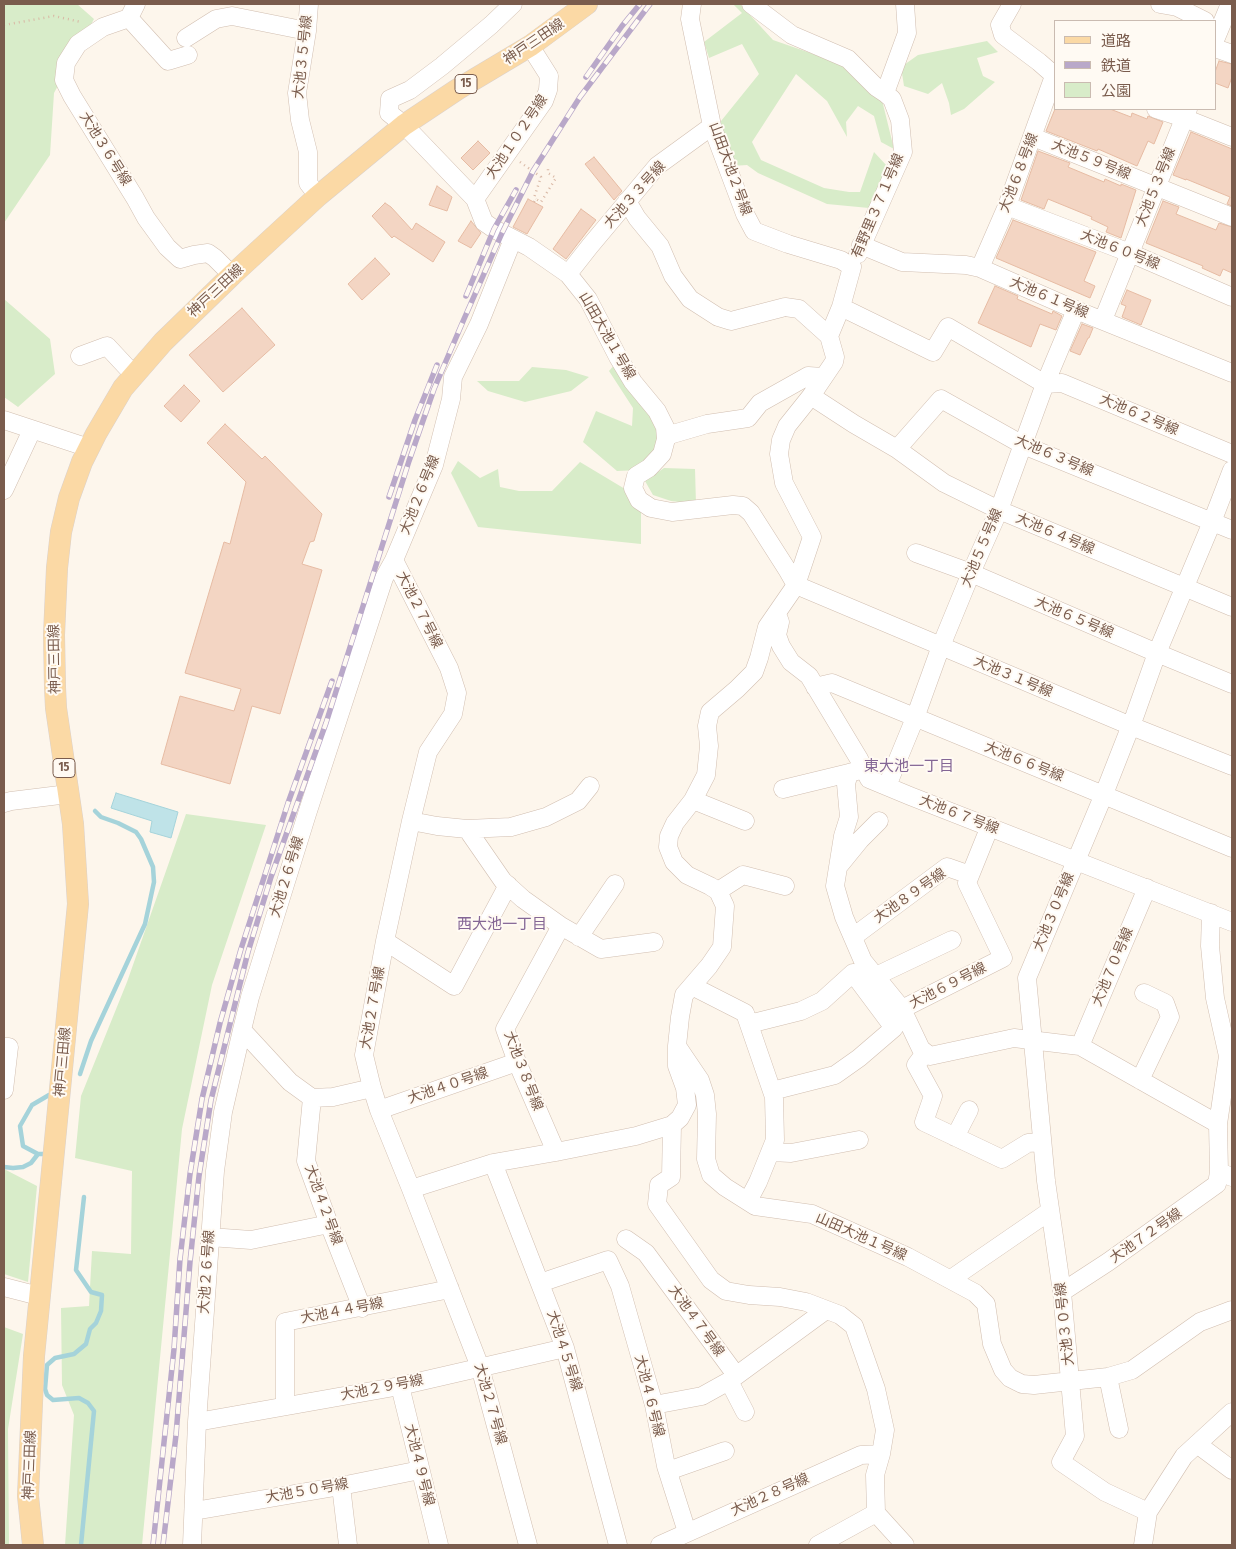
<!DOCTYPE html>
<meta charset="utf-8">
<style>
body{margin:0}
#map{position:relative;width:1236px;height:1549px;overflow:hidden;background:#fdf6ec;font-family:"Fira Sans Condensed","Noto Sans JP",sans-serif}
canvas{display:block}
.frame{position:absolute;inset:0;border:5px solid #7a5c4d;pointer-events:none}
.legend{position:absolute;left:1054px;top:20px;width:162px;height:90px;box-sizing:border-box;background:#fffaf3;border:1px solid #cabbb1;margin:0;padding:6px 9px;list-style:none;font-size:15px;color:#7a5c4d}
.legend li{display:flex;align-items:center;gap:10px;height:25px}
.legend b{width:25px;border:1px solid #cabbb1}
</style>
<div id="map">
<canvas width="1236" height="1549"></canvas>
<div class="frame"></div>
<ul class="legend">
<li><b style="height:6px;background:#fbd9a5"></b>道路</li>
<li><b style="height:6px;background:#b9a8c9"></b>鉄道</li>
<li><b style="height:14px;background:#d8ecc9"></b>公園</li>
</ul>
</div>
<script>
const context = document.querySelector('canvas').getContext('2d');
context.lineJoin = 'round';
function paint(path, color) { context.fillStyle = color; context.fill(path, 'evenodd'); }
const poly = rows => new Path2D(rows.map(r => 'M' + r).join(''));
function stroke(path, color, width, dash) { context.strokeStyle = color; context.lineWidth = width; context.lineCap = dash ? 'butt' : 'round'; context.setLineDash(dash || []); context.stroke(path); }
function label(font, color, halo, rows, align = 'center') {
  context.font = font + ' "Fira Sans Condensed","Noto Sans JP",sans-serif'; context.lineWidth = 4; context.setLineDash([]); context.textBaseline = 'middle'; context.strokeStyle = halo; context.fillStyle = color; for (const [text, x, y, turn = 0] of rows) {
    context.save(); context.translate(x, y); context.rotate((+turn || 0) * Math.PI / 180); context.textAlign = isNaN(turn) ? turn : align; if (halo) context.strokeText(text, 0, 0); context.fillText(text, 0, 0); context.restore();
  }
}
paint(poly([
 [4,4,77,4,94,19,54,93,50,155,4,223],
 [733,4,740,4,773,40,845,65,881,96,894,149,881,142,874,116,858,106,846,122,847,137,827,101,796,74,752,142,761,160,824,188,849,192,860,192,874,152,887,166,869,208,827,204,758,173,747,165,732,166,717,126,759,74,742,44,709,58,704,42,742,13],
 [987,41,998,52,977,58,983,76,995,82,964,109,951,115,949,103,942,83,928,94,904,86,901,67,918,55],
 [4,299,50,339,55,374,18,407,4,397],
 [616,363,654,422,661,447,639,470,617,471,583,442,596,411,632,426,633,408,609,371],
 [532,367,566,370,589,377,571,391,525,402,488,391,477,381,519,381],
 [458,461,480,478,498,469,500,487,519,491,552,491,580,462,625,489,641,512,641,544,478,527,451,473],
 [664,468,695,469,696,504,671,501,653,495,645,481],
 [186,814,266,825,212,985,182,1129,142,1545,65,1545,74,1415,62,1385,61,1308,89,1306,92,1251,131,1254,132,1171,75,1158,81,1096,127,982],
 [4,1169,37,1186,28,1282,4,1274],
 [4,1327,23,1334,8,1429,9,1545,4,1545]
]), '#d8ecc9');
const water = poly([
 [116,793,178,812,171,838,150,832,152,821,111,808,116,793]
]);
paint(water, '#bfe3e8');
stroke(water, '#a5d3da', 1);
stroke(poly([
 [80,1074,91,1041,145,924,154,882,153,867,141,839,136,832,118,823,101,817,95,811],
 [46,1154,38,1154,23,1146,20,1126,32,1105,49,1095],
 [4,1167,13,1168,23,1167,31,1163,38,1154],
 [81,1545,94,1411,88,1403,79,1398,53,1400,47,1395,45,1389,47,1365,55,1358,74,1354,86,1344,90,1329,96,1323,101,1311,102,1295,91,1292,76,1270,84,1197]
]), '#a5d3da', 4.5);
const building = poly([
 [1219,61,1232,64,1232,77,1228,88,1215,83,1215,72,1219,61],
 [1055,109,1110,109,1131,117,1132,113,1147,119,1148,116,1163,122,1154,144,1148,141,1137,166,1098,149,1097,151,1046,131,1055,109],
 [1191,132,1232,149,1232,206,1227,204,1230,197,1186,179,1186,180,1173,175,1191,132],
 [478,141,490,153,473,170,461,158,478,141],
 [1038,151,1070,163,1068,167,1104,182,1105,179,1121,186,1121,184,1136,190,1121,238,1106,232,1108,227,1091,219,1092,217,1048,199,1044,209,1021,200,1038,151],
 [594,157,622,191,614,200,585,164,594,157],
 [437,186,452,197,447,211,429,205,437,186],
 [528,199,543,207,527,234,513,227,528,199],
 [1163,201,1179,207,1176,214,1216,230,1219,223,1232,227,1232,273,1223,269,1220,276,1202,268,1203,266,1146,243,1163,201],
 [385,203,391,207,412,230,416,223,445,242,433,262,394,236,392,238,372,216,385,203],
 [581,209,596,220,566,259,553,249,581,209],
 [1013,220,1096,252,1084,281,1095,286,1090,298,996,258,1013,220],
 [471,221,481,233,471,248,458,241,471,221],
 [375,258,390,274,362,300,348,284,375,258],
 [995,286,1018,296,1017,299,1052,314,1053,311,1062,316,1056,330,1040,324,1031,347,978,323,995,286],
 [1127,290,1151,300,1141,325,1122,317,1126,306,1121,304,1127,290],
 [242,308,275,345,223,392,189,355,242,308],
 [1082,324,1093,328,1089,338,1088,338,1080,355,1070,351,1082,324],
 [184,385,200,401,181,422,164,406,184,385],
 [225,424,262,459,265,456,322,514,314,541,310,542,302,564,322,570,280,714,252,706,230,784,161,764,180,696,234,711,241,689,185,673,224,542,230,544,246,482,207,443,225,424]
]);
paint(building, '#f3d5c3');
stroke(building, '#e6bba3', 1);
const minor = poly([
 [136,4,129,18,103,27,78,44,66,63,64,80,72,96,135,198,146,218,167,247,180,259,194,255,208,253,215,258,232,275],
 [309,4,307,31,297,93,300,120,308,152,308,183,318,196],
 [513,4,491,25,442,66,410,90,390,99,389,113,404,125,475,199,484,222,494,229,529,247,568,274,588,299,618,357,633,382,657,411,665,427,666,439,662,454,649,468,636,476,633,488,639,500,651,508,672,512,733,505,743,506,751,513,788,571,796,585,767,627,759,658,754,672,737,689,710,712,707,726,709,746,706,775,693,800,675,823,669,836,668,847,674,862,687,875,710,886,718,891,725,906,722,947,709,966,684,995,680,1017,677,1046,700,1080,705,1095,707,1114,706,1159,711,1175,725,1187,755,1206,812,1214,908,1257,975,1293,986,1304,992,1344,1003,1370,1010,1378,1022,1384,1034,1385,1108,1377,1132,1370,1200,1322,1232,1310],
 [692,4,690,19,712,126,745,214,754,231,788,244,841,260,852,267,841,307,829,336,835,357,834,362,811,396,787,426,781,440,779,454,784,483,812,537,796,585,1131,726,1232,766],
 [751,4,792,35,848,59,876,87,885,93],
 [1012,4,1000,25,1003,35,1039,62,1055,76],
 [1160,4,1177,7,1205,21],
 [129,18,168,61,188,55],
 [186,38,216,19,232,16,307,31],
 [1215,40,1230,4],
 [1215,48,1232,54],
 [1156,109,1184,118,1232,137],
 [1033,137,1232,217],
 [475,199,544,101,548,90,549,76,530,46],
 [627,201,637,218,660,246,673,276,690,299,718,317,731,321,785,307,799,309,829,336],
 [1007,206,1130,253,1232,297],
 [861,245,902,262,966,265,980,268,1076,310,1232,373],
 [858,254,903,152,900,120,892,99,885,93,907,33,905,4],
 [980,268,1007,206,1054,76],
 [568,274,590,246,657,166,712,126],
 [841,307,933,352,948,327,1045,384,1062,383,1232,454],
 [1103,320,1188,109],
 [80,356,107,346,134,375],
 [811,396,854,424,897,449,944,483,999,510,1232,607],
 [4,420,89,448],
 [666,436,707,424,748,418,760,403,808,376,823,377],
 [897,449,941,399,1023,445,1232,530],
 [4,490,32,430],
 [916,553,971,573,1157,653,1232,684],
 [394,560,449,668,457,693,453,714,428,752,411,821,385,941,364,1055,372,1088,379,1110,411,1189,480,1367,528,1545],
 [777,614,780,622,777,635,781,646,791,662,809,676,859,759,869,779,910,796,1232,922],
 [815,687,832,683,1232,848],
 [864,769,849,773,846,784,849,817,843,836,835,886,844,917,863,961,902,1009],
 [887,786,915,718,941,646,971,573,999,510,1045,384,1076,310],
 [783,789,849,773],
 [693,800,745,821],
 [4,803,11,801,68,794],
 [411,821,437,826,467,829,503,881,523,899,561,926,505,1029,517,1062,556,1152,493,1163,411,1189],
 [990,826,967,883,1003,958,902,1009,921,1049,930,1056,1014,1038,1080,1046],
 [467,829,511,827,546,817,578,801,590,786],
 [838,867,860,840,879,821],
 [1147,888,1080,1046,1218,1124],
 [718,891,743,875,785,886],
 [1211,913,1210,946,1215,998,1228,1056,1218,1124,1219,1172,1232,1177],
 [561,926,601,949,654,942],
 [579,937,615,884],
 [853,937,947,867,970,875],
 [385,941,454,986,508,885],
 [876,976,952,940],
 [692,986,745,1013,774,1097,775,1140,758,1182,748,1201],
 [749,1024,801,1011,822,1001,853,973,894,1028,859,1058,835,1075,772,1091],
 [242,1030,290,1082,312,1098,333,1097,372,1088],
 [4,1047,9,1047,4,1090],
 [925,1053,916,1065,933,1096,924,1122,1002,1159,1028,1143,1042,1142],
 [1140,1080,1170,1017,1165,1003,1144,993],
 [312,1098,306,1161,329,1224,362,1308],
 [379,1110,517,1062],
 [672,1125,671,1177,659,1185,657,1204,711,1280,726,1291,749,1295,780,1297,806,1302,840,1315,854,1326,876,1389,885,1430,881,1454,875,1475,876,1513,905,1545],
 [955,1137,969,1110],
 [556,1152,636,1136,672,1125,680,1118,687,1105,685,1088,677,1066,677,1046],
 [770,1152,791,1153,859,1140],
 [493,1163,565,1348,618,1545],
 [210,1237,251,1240,329,1224],
 [626,1239,646,1253,736,1375],
 [951,1279,1050,1211],
 [540,1283,608,1260,620,1286,654,1405,666,1466,687,1532],
 [4,1287,39,1296],
 [1062,1292,1108,1262,1217,1184,1219,1172],
 [1108,1377,1119,1429],
 [729,1381,745,1412],
 [400,1386,439,1545],
 [654,1405,702,1396,729,1381,826,1310],
 [285,1406,285,1322,450,1289],
 [197,1422,400,1386,565,1348],
 [1197,1444,1232,1470],
 [668,1471,725,1451],
 [341,1486,348,1545],
 [194,1511,341,1486,420,1470],
 [1148,1512,1105,1492,1061,1462,1075,1436,1062,1292,1046,1181,1027,978,1104,794,1135,715,1157,653,1212,522,1232,470],
 [192,1545,197,1422,215,1171,223,1112,242,1030,250,997,307,814,384,578,394,560,434,465,451,399,453,377,479,324,513,239],
 [660,1545,861,1455,881,1454],
 [818,1545,876,1513],
 [1143,1545,1148,1512,1184,1456,1232,1412]
]);
const major = poly([
 [33,1545,28,1496,34,1356,78,904,73,824,56,708,55,687,54,635,57,568,61,532,69,498,82,462,96,434,123,388,163,342,232,275,318,196,404,125,458,89,530,46,587,4]
]);
stroke(minor, '#d1beb0', 19);
stroke(major, '#dad1cd', 22);
stroke(poly([
 [4,25,54,16,81,22],
 [520,162,541,177,534,198,536,199],
 [534,202,536,199,541,202,556,178,548,173,548,167]
]), '#d9b8a5', 2.5, [1, 4]);
stroke(minor, '#fff', 18);
stroke(major, '#fbd9a5', 21);
const rail = poly([
 [586,77,622,26,640,4],
 [466,296,494,229,516,190],
 [389,497,415,420,437,365],
 [153,1545,174,1349,180,1259,190,1174,202,1099,220,1023,241,949,288,803,332,681],
 [163,1545,176,1435,190,1262,199,1176,211,1100,248,952,271,877,326,723,409,461,434,389,464,319,502,233,533,171,580,97,650,4]
]);
stroke(rail, '#b9a8c9', 5.5);
stroke(rail, '#fffaf3', 4, [11]);
for (const [x, y, w] of [
 [466,84,22],
 [64,768,22]
]) { const box = new Path2D(); box.roundRect(x - w / 2, y - 9.5, w, 19, 4); context.fillStyle = '#fffaf3'; context.fill(box); stroke(box, '#7a5c4d', 1); }
label('bold 12px', '#7a5c4d', null, [
 ["15",466,84],
 ["15",64,768]
]);
label('14px', '#7a5c4d', '#fffaf3', [
 ["神戸三田線",534,42,-34],
 ["大池３５号線",303,57,-84],
 ["大池１０２号線",517,137,-56],
 ["大池３６号線",105,149,58],
 ["大池５９号線",1091,160,22],
 ["山田大池２号線",730,169,70],
 ["大池６８号線",1019,173,-69],
 ["大池５３号線",1156,187,-68],
 ["大池３３号線",635,195,-48],
 ["有野里３７１号線",878,206,-67],
 ["大池６０号線",1120,250,22],
 ["神戸三田線",216,291,-43],
 ["大池６１号線",1049,298,23],
 ["山田大池１号線",607,336,60],
 ["大池６２号線",1139,415,23],
 ["大池６３号線",1054,456,23],
 ["大池２６号線",420,495,-68],
 ["大池６４号線",1055,534,23],
 ["大池５５号線",982,548,-67],
 ["大池２７号線",419,610,63],
 ["大池６５号線",1074,618,23],
 ["神戸三田線",55,659,-91],
 ["大池３１号線",1013,677,23],
 ["大池６６号線",1024,762,22],
 ["大池６７号線",959,815,21],
 ["大池２６号線",287,877,-73],
 ["大池８９号線",910,896,-35],
 ["大池３０号線",1054,912,-67],
 ["大池７０号線",1113,967,-67],
 ["大池６９号線",948,986,-27],
 ["大池２７号線",373,1008,-80],
 ["神戸三田線",63,1062,-85],
 ["大池３８号線",523,1071,69],
 ["大池４０号線",448,1086,-19],
 ["大池４２号線",323,1205,70],
 ["大池７２号線",1146,1236,-35],
 ["山田大池１号線",861,1237,24],
 ["大池２６号線",207,1272,-86],
 ["大池４４号線",342,1311,-11],
 ["大池４７号線",696,1321,54],
 ["大池３０号線",1065,1324,-96],
 ["大池４５号線",564,1351,72],
 ["大池２９号線",382,1388,-11],
 ["大池４６号線",649,1396,76],
 ["大池２７号線",490,1404,74],
 ["神戸三田線",30,1465,-88],
 ["大池４９号線",419,1465,76],
 ["大池５０号線",307,1491,-10],
 ["大池２８号線",770,1495,-24]
]);
label('15px', '#846695', '#fffaf3', [
 ["東大池一丁目",909,767],
 ["西大池一丁目",502,925]
]);
</script>
